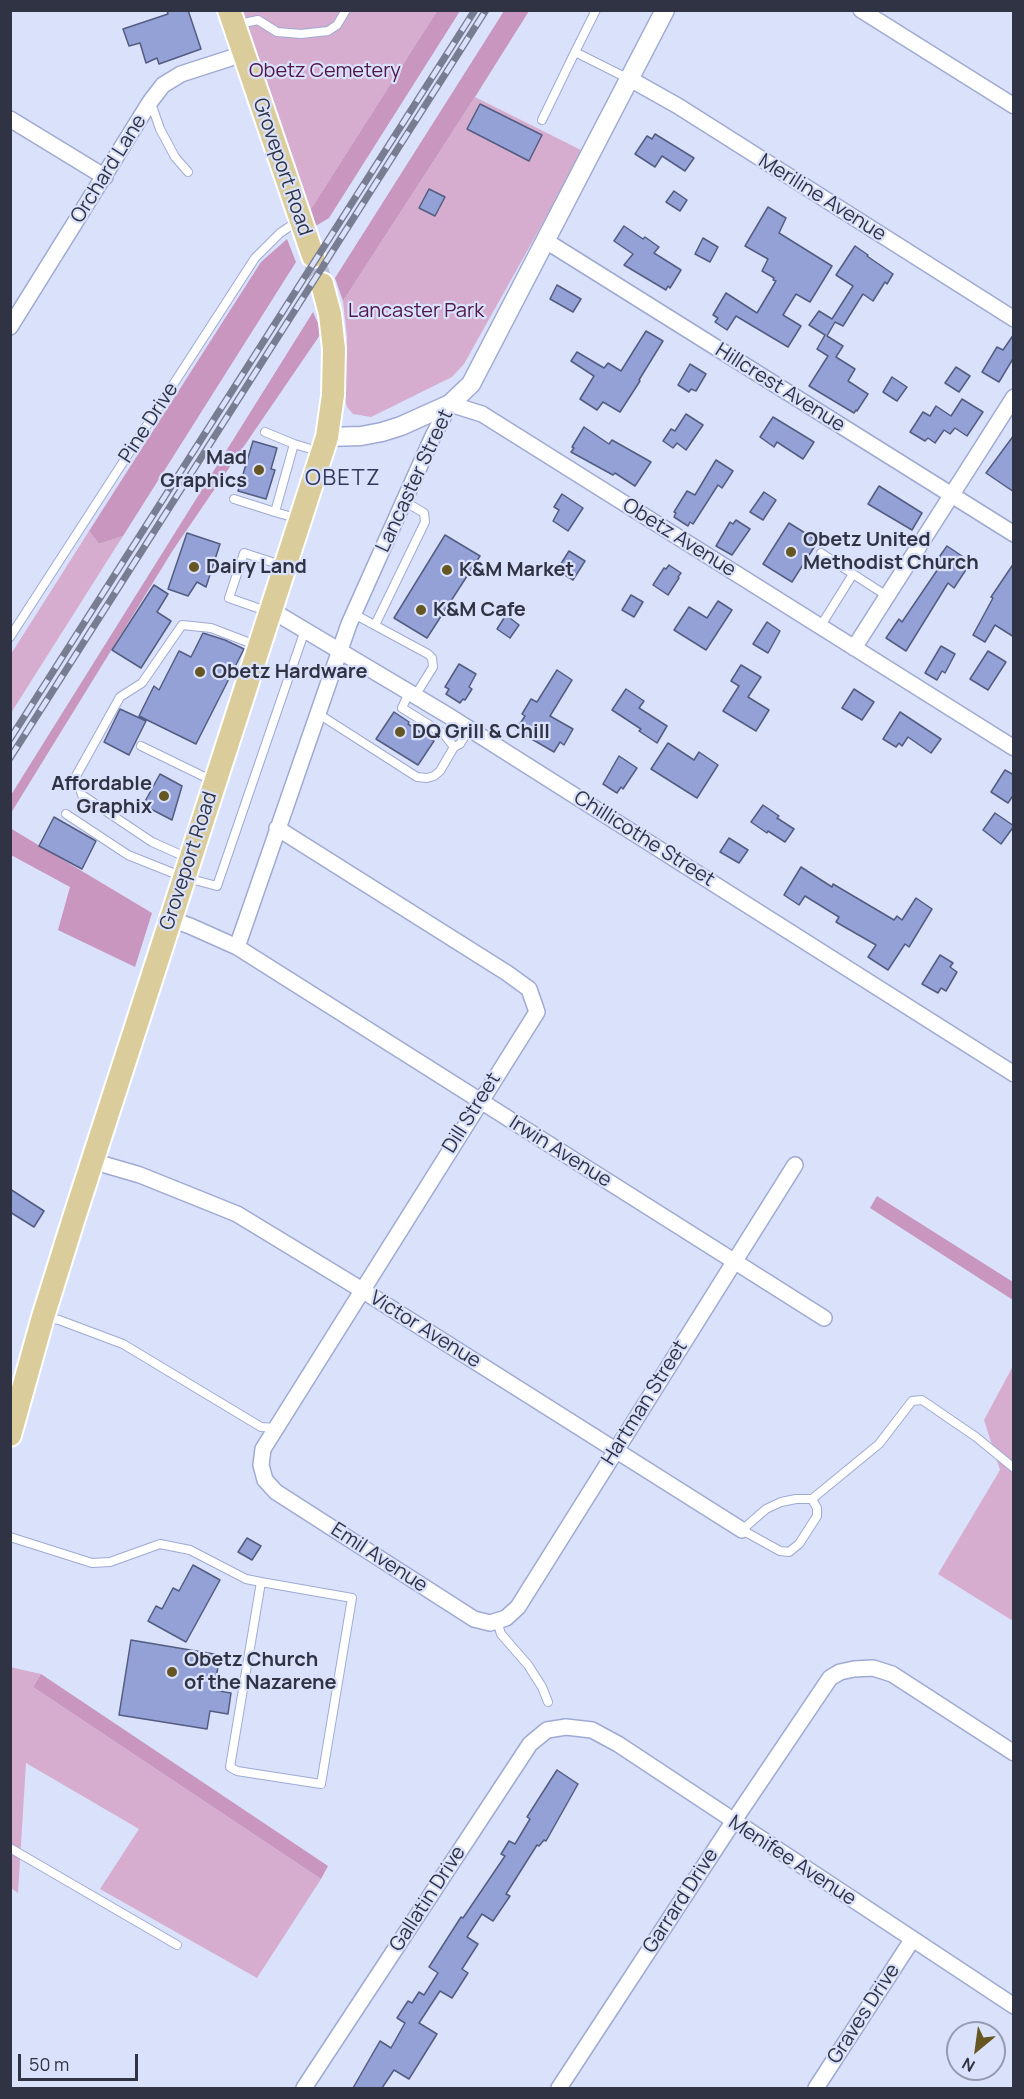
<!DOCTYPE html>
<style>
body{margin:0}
#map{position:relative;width:1024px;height:2099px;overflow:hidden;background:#dae1fb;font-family:Manrope,sans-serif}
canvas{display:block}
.frame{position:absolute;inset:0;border:12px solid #2f3344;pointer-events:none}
.north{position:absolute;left:946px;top:2021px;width:60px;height:60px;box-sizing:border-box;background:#dae1fb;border:2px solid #969bb2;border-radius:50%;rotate:209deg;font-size:16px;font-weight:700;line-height:24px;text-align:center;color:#2f3344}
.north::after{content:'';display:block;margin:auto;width:21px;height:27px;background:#655623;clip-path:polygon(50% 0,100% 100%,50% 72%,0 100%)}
.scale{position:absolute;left:18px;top:2054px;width:120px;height:27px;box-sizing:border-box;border:3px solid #2f3344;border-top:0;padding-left:8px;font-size:18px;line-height:21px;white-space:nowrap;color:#2f3344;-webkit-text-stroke:4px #dae1fb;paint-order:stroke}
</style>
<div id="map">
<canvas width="1024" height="2099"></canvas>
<div class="frame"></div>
<div class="north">N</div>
<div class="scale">50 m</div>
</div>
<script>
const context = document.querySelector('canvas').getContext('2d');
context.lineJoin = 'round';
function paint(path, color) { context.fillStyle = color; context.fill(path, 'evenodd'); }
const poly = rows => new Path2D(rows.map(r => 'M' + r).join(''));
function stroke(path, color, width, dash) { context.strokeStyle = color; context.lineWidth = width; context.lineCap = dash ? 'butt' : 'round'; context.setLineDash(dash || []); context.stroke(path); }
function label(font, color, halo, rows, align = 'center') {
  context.font = font + ' Manrope,sans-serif'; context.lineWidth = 4.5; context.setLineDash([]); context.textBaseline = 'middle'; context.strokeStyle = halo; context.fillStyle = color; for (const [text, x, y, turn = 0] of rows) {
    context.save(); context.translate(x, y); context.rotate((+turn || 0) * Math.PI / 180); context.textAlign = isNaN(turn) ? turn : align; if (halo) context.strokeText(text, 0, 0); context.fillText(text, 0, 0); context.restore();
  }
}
paint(poly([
 [240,11,437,11,309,212],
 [475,97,583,151,464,364,452,377,371,417,353,414,347,407,344,394,347,337,343,301],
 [89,531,99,544,123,536,11,713,11,654],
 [1013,1366,1013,1621,938,1574,1000,1470,984,1420],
 [10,1667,41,1674,33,1687,321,1879,257,1978,100,1889,139,1829,26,1763,18,1893,11,1888]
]), '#d7adcf');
paint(poly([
 [437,11,460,11,329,218,314,227,309,212],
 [504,11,529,11,475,97,343,301,335,278],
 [287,239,296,262,123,536,99,544,89,531,261,262],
 [313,312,322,332,173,550,11,813,11,795],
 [10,828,152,913,135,967,58,930,70,887,11,855],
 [877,1196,1013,1282,1013,1300,870,1208],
 [41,1674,328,1866,321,1879,33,1687]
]), '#c896bf');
const building = poly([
 [167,10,188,10,201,49,159,64,157,58,146,63,140,43,129,46,123,29,168,14,167,10],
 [480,104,542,135,529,161,467,129,480,104],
 [655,134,694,158,685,171,662,156,655,167,635,154,647,136,652,139,655,134],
 [429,189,445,197,435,216,419,208,429,189],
 [674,191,687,200,680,211,666,202,674,191],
 [768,207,786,218,779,233,832,266,810,302,796,294,783,315,801,326,788,347,736,316,727,330,715,322,718,318,713,315,726,293,757,313,776,281,773,280,774,278,762,271,768,259,745,246,768,207],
 [624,226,643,239,645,237,659,247,654,253,681,270,670,288,668,286,666,290,624,265,633,254,614,241,624,226],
 [703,238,718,247,710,262,695,254,703,238],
 [855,246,868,255,867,256,893,274,887,284,885,282,873,301,863,294,843,326,835,322,827,336,843,346,836,357,855,369,848,381,868,394,857,411,856,410,854,413,809,386,828,356,817,349,825,335,809,325,819,311,832,319,853,286,836,275,855,246],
 [557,285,581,299,573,312,550,299,557,285],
 [646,331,663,341,639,380,640,381,620,412,603,402,597,410,580,399,594,376,571,361,577,352,604,368,608,363,621,371,646,331],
 [1014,334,1014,357,999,382,982,372,997,347,1003,350,1014,334],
 [690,364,706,374,696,391,691,389,689,392,678,385,690,364],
 [956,367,970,376,959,392,945,383,956,367],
 [892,377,907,387,897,401,883,392,892,377],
 [962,399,983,412,967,436,955,428,950,434,944,430,935,443,928,438,925,441,910,432,923,412,930,416,936,406,951,416,962,399],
 [686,414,703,425,686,450,677,443,673,448,663,441,671,429,675,431,686,414],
 [773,417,814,442,803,459,777,442,774,447,760,437,773,417],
 [584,427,609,444,612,440,651,462,635,486,615,473,613,475,571,452,574,448,572,447,584,427],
 [1014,435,1014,492,986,473,1014,435],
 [253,441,277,448,271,469,275,470,266,499,238,491,253,441],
 [716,460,733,471,722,488,718,485,693,524,690,522,688,526,674,517,676,513,674,512,687,491,695,495,716,460],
 [879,486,922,513,912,530,868,504,879,486],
 [764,492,776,500,763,520,750,512,764,492],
 [562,494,583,508,568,531,553,521,559,510,554,507,562,494],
 [736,520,750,529,732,555,716,546,730,522,733,524,736,520],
 [789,523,818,541,792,582,763,564,789,523],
 [187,533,220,544,206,587,197,582,188,596,168,589,187,533],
 [445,535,480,556,427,638,394,618,445,535],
 [947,546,971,562,954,588,948,583,906,651,886,638,899,619,902,622,940,566,935,563,947,546],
 [569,551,585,561,573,580,557,570,569,551],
 [1014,563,1014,637,995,625,985,642,973,635,993,598,991,597,1014,563],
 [669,565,681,573,678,577,679,578,668,595,653,585,664,568,666,569,669,565],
 [154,585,168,594,157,612,171,621,141,668,112,650,154,585],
 [631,595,643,602,634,617,622,610,631,595],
 [718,601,732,610,706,650,674,630,689,607,707,618,718,601],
 [506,615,519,625,510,638,497,629,506,615],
 [767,622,780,631,768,653,753,644,767,622],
 [203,633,225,640,244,649,196,744,139,716,154,686,159,690,179,651,191,657,203,633],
 [941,646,955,654,945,673,942,671,937,680,925,673,941,646],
 [988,651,1006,662,988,690,970,679,988,651],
 [459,664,476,674,469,687,472,689,465,700,463,699,460,703,446,694,449,689,445,687,459,664],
 [741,665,761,677,748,697,769,710,756,731,723,711,739,686,731,681,741,665],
 [557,670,572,680,550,716,573,729,564,745,560,742,554,752,516,730,525,716,522,714,531,699,537,702,557,670],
 [626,689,644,701,639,708,667,726,657,743,639,731,641,729,612,710,626,689],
 [854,689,874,702,862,720,842,708,854,689],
 [120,709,146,721,129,755,104,742,120,709],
 [394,712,409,722,408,724,434,741,418,765,376,739,394,712],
 [900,712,941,739,931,753,908,737,902,746,899,743,896,747,883,739,900,712],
 [668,743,694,760,699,752,718,765,697,798,651,769,668,743],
 [619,756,637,768,623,789,621,787,617,793,603,784,619,756],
 [1005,770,1014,775,1014,794,1008,803,991,792,1005,770],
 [160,774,182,786,172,820,143,805,160,774],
 [763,805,779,816,777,818,794,829,785,842,768,831,767,833,751,822,763,805],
 [995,813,1014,826,1001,844,983,830,995,813],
 [54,817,96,841,82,869,39,846,54,817],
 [729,838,748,850,739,863,720,852,729,838],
 [801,867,832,887,833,884,894,920,897,916,902,920,916,898,932,909,909,947,905,944,888,970,868,957,876,945,836,922,839,917,805,896,799,905,784,895,801,867],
 [940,955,953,963,950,967,957,972,946,991,941,988,938,993,922,984,940,955],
 [10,1189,44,1211,34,1227,10,1212,10,1189],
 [247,1538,261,1546,252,1560,238,1552,247,1538],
 [193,1565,220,1580,186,1642,148,1621,156,1606,162,1609,173,1588,179,1591,193,1565],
 [131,1640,220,1655,214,1690,231,1693,228,1714,210,1711,207,1729,119,1715,131,1640],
 [557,1770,578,1784,546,1841,544,1840,539,1846,537,1845,506,1894,510,1896,493,1921,482,1914,467,1937,478,1944,462,1969,468,1973,452,1998,440,1991,419,2023,437,2034,409,2079,394,2070,382,2088,353,2088,380,2041,391,2048,405,2023,397,2018,408,2001,412,2003,419,1992,424,1995,438,1973,429,1967,461,1917,463,1918,505,1856,501,1854,509,1841,515,1844,530,1819,527,1817,557,1770]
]);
paint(building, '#94a1d7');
stroke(building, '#535c81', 1.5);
stroke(poly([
 [313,256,322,284]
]), '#b8bed6', 22, [22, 11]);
const service = poly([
 [596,10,575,52,629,79],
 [235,25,258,20,277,32,301,34,328,31,337,25,346,10],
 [151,103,160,129,175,157,188,172],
 [542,120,575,52],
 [265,432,294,444],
 [234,499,275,512],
 [299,519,275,512,294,444,321,452],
 [821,553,853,574],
 [269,612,229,598,244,553,281,565],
 [354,614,428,654,432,658,433,667,415,696],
 [375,625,425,522,424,513,404,501],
 [820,627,853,574,887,596],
 [10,637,255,258,280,233,298,221],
 [409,692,402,708,444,734,454,747],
 [317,713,417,777,427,778,434,776,440,771,454,747,460,744,469,729],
 [141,746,213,781],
 [66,814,128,855,183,877,217,886,305,630],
 [188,858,152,842,82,795,76,776,120,697,142,683,182,625,211,628,258,646],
 [44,1317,59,1320,123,1344,261,1427,276,1428],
 [812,1499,796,1499,781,1502,766,1509,742,1530,780,1551,789,1552,799,1544,817,1516,817,1508,812,1499,879,1444,912,1401,922,1400,976,1437,1014,1468],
 [10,1537,92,1563,110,1562,160,1544,190,1550,246,1579,261,1582,352,1598,321,1784,237,1771,230,1767,261,1582],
 [497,1621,501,1634,528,1665,542,1687,548,1702],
 [10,1848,177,1945]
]);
const minor = poly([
 [861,10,1014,106],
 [630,79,678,106,1014,319],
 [10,119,105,177],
 [546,241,1014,534],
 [10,327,150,102,163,85,181,74,243,54],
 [271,610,449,716,1014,1074],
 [854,648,1014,397],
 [277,828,507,973,529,989,537,1012,263,1449,261,1465,265,1480,276,1492,474,1619,490,1623,506,1618,518,1607,795,1165],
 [170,919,190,926,237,947,824,1318],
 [237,947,349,624,433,436,450,404,482,414,1014,748],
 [92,1161,140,1175,237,1214,362,1290,742,1530],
 [304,2088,530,1744,547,1730,566,1727,592,1730,618,1744,1014,2006],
 [559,2088,733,1822,830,1678,840,1672,854,1669,873,1668,892,1674,1014,1753],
 [816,2088,912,1940]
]);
const tertiary = poly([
 [327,437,361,436,382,432,401,426,450,404,471,384,665,10]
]);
const primary = poly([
 [229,10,313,256],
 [10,1435,43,1317,73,1221,327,437,333,395,334,349,330,314,322,284]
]);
stroke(service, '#9faad3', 10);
stroke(minor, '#9faad3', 18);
stroke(tertiary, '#9faad3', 21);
stroke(primary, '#fff', 26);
stroke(service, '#fff', 8);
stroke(minor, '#fff', 15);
stroke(tertiary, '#fff', 18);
stroke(primary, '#dbcd9b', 22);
const rail = poly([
 [10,739,475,10],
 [10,758,486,10]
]);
stroke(rail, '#787d92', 7);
stroke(rail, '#dae1fb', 4.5, [14]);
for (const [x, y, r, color] of [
 [259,470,6,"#655623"],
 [791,552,6,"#655623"],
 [194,567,6,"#655623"],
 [447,570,6,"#655623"],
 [421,610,6,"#655623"],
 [200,672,6,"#655623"],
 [400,732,6,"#655623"],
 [164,796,6,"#655623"],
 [172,1672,6,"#655623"]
]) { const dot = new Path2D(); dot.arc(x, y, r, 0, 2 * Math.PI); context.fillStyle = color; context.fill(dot); stroke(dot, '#dae1fb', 2); }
label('20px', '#501549', '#dae1fb', [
 ["Obetz Cemetery",325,71],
 ["Lancaster Park",416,311]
]);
label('20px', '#2f3344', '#dae1fb', [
 ["Groveport Road",282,167,71],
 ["Orchard Lane",109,169,-58],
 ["Meriline Avenue",822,198,32],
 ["Hillcrest Avenue",780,388,32],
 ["Pine Drive",149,423,-57],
 ["Lancaster Street",415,481,-65],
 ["Obetz Avenue",679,538,32],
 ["Chillicothe Street",644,839,32],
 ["Groveport Road",189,861,-72],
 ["Dill Street",472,1113,-58],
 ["Irwin Avenue",560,1152,32],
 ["Victor Avenue",425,1330,32],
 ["Hartman Street",645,1403,-58],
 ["Emil Avenue",379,1558,33],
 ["Menifee Avenue",792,1861,33],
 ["Gallatin Drive",428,1899,-57],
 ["Garrard Drive",681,1901,-57],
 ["Graves Drive",864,2014,-57]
]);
label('bold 20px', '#2f3344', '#dae1fb', [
 ["Mad",247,458,"right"],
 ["Graphics",247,481,"right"],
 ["Obetz United",803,540],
 ["Methodist Church",803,563],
 ["Dairy Land",206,567],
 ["K&M Market",459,570],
 ["K&M Cafe",433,610],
 ["Obetz Hardware",212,672],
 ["DQ Grill & Chill",412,732],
 ["Affordable",152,784,"right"],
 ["Graphix",152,807,"right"],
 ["Obetz Church",184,1660],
 ["of the Nazarene",184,1683]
], 'left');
context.letterSpacing = '1.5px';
label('22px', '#30375a', '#dae1fb', [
 ["OBETZ",343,479]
]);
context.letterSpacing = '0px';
</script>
